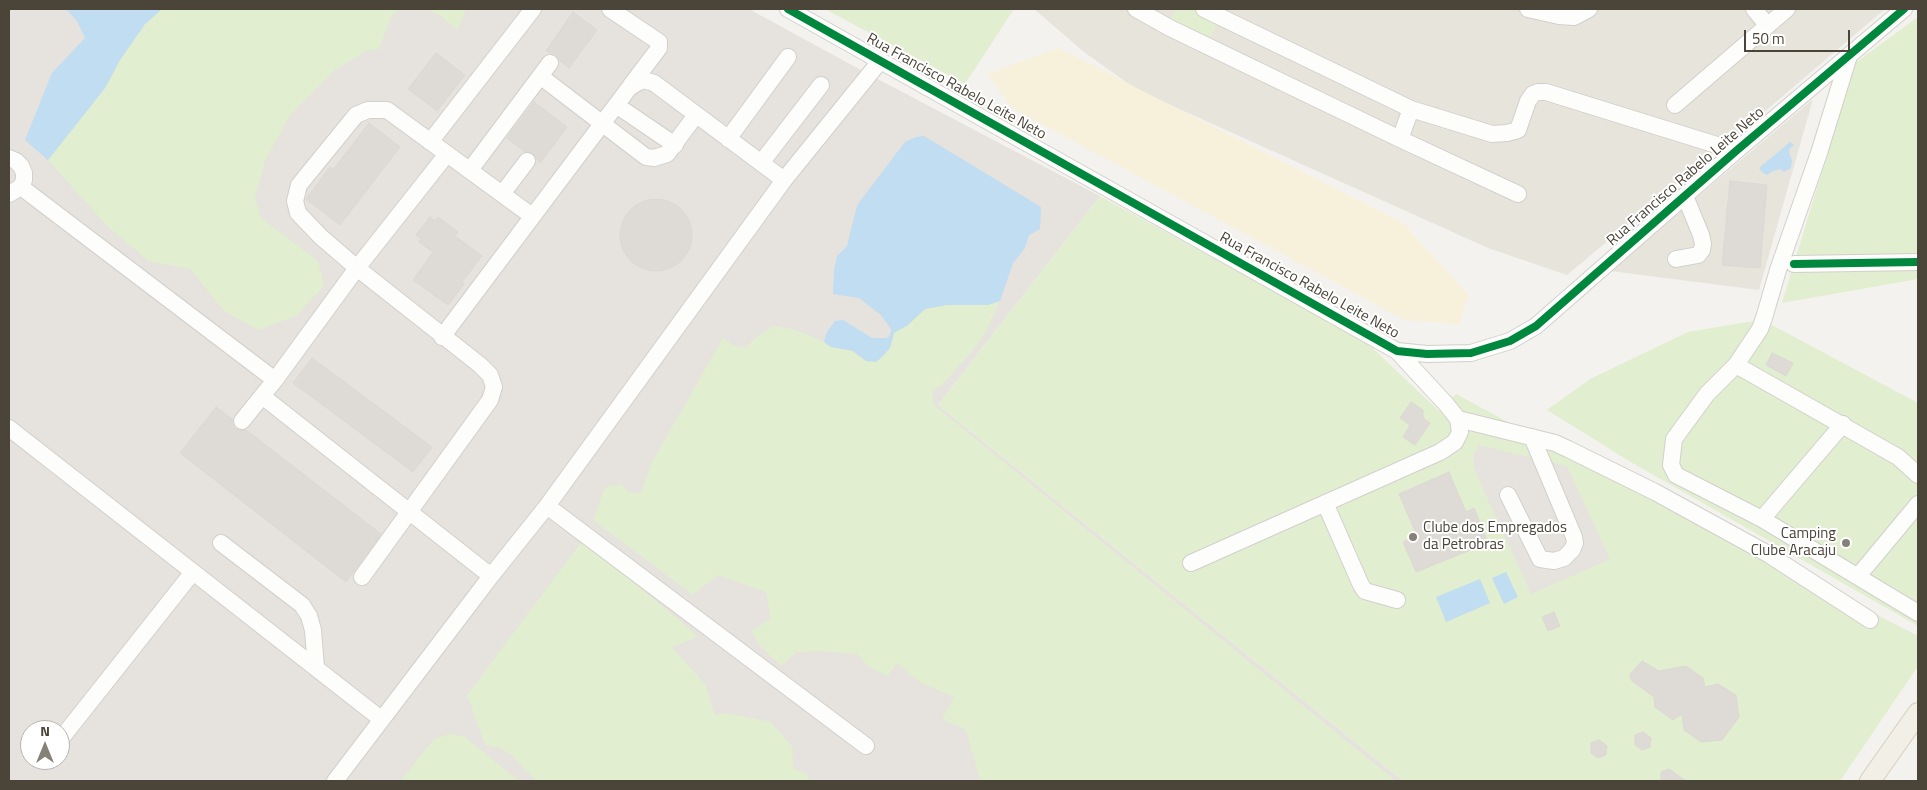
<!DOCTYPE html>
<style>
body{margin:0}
#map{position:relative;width:1927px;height:790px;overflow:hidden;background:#f4f2ee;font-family:"Titillium Web",sans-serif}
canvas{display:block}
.frame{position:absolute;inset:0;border:10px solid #4b4439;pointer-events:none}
.north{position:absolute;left:20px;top:720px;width:50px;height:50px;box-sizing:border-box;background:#fff;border:1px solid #b7b4b0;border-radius:50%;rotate:0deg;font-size:14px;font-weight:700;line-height:20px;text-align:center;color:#4b4439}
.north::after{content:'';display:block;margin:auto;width:18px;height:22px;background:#868178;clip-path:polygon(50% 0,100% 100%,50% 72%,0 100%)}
.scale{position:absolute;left:1744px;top:30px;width:106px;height:22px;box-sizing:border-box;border:2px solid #4b4439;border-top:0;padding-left:6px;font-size:15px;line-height:18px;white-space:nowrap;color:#4b4439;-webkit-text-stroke:4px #fff;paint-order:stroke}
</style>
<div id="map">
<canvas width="1927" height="790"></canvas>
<div class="frame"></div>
<div class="north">N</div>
<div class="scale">50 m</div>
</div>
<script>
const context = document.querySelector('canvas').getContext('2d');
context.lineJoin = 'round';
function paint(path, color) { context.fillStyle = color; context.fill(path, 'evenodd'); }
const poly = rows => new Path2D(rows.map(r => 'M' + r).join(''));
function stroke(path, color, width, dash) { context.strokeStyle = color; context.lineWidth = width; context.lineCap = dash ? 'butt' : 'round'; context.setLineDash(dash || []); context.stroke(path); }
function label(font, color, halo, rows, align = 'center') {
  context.font = font + ' "Titillium Web",sans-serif'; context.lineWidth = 4; context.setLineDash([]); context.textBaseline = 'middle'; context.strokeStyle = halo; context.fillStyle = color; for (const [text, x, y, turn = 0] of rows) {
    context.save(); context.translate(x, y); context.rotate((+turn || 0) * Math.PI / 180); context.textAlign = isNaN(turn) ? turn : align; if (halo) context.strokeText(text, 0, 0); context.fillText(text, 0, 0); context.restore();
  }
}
paint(poly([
 [1034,9,1885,9,1736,136,1722,146,1567,275,1488,248,1137,90,1084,52],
 [1813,99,1759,290,1610,271]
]), '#e7e4dc');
paint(poly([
 [9,9,749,9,870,75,1100,196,938,405,1403,781,9,781],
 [30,730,60,730,60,760,30,760]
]), '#e6e2de');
paint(poly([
 [162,9,401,9,392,15,379,49,366,51,334,71,290,115,265,161,255,198,261,218,318,261,324,286,296,316,258,330,224,311,190,269,148,261,105,224,48,160,105,88,120,60,145,24],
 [425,9,466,9,458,30,438,14],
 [825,9,1014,9,965,84],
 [1176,9,1192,9,1219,21,1210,39,1170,21],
 [1918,17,1918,279,1782,303,1855,63],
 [1100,196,1365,341,1439,411,1456,394,1521,429,1532,437,1918,636,1918,666,1840,781,1403,781,938,405],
 [1000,301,984,335,975,348,942,385,932,391,934,405,1396,781,982,781,979,777,966,730,942,719,954,697,921,683,897,663,888,676,870,668,857,654,818,651,797,652,781,666,760,646,751,631,771,619,766,592,718,575,693,595,593,520,605,487,621,484,629,493,641,493,652,462,723,338,733,345,745,348,756,337,774,326,792,329,809,335,824,342,831,347,853,351,858,356,890,348,894,333,925,309,947,305,988,305],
 [1754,321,1770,324,1918,403,1918,626,1629,461,1547,410,1590,379,1688,332],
 [582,541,682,622,698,637,672,647,705,684,715,715,724,713,771,722,792,746,793,768,807,774,810,781,536,781,512,755,500,748,485,745,467,695],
 [449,734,464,736,519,781,400,781,434,739]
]), '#e1eecf');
paint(poly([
 [1058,48,1403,223,1469,295,1459,324,1405,320,1012,108,988,74]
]), '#f7f0da');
paint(poly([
 [1479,445,1567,466,1610,559,1531,594,1475,471,1473,456]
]), '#e6e3df');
paint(poly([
 [66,9,162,9,145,24,120,60,105,88,48,160,25,140,52,73,85,38,77,21],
 [924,136,1041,207,1040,229,1029,235,1025,248,1013,263,1000,301,988,305,947,305,925,309,908,325,894,333,890,348,882,357,876,362,866,361,853,351,831,347,824,342,827,332,835,321,843,320,872,338,885,338,889,337,891,331,891,329,881,315,859,298,833,294,834,270,837,256,847,246,857,206,861,200,905,142,916,137],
 [1790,142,1794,145,1790,148,1789,152,1792,161,1791,168,1784,172,1780,169,1773,171,1767,175,1763,173,1759,168],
 [1506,572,1518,597,1504,604,1492,578],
 [1480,579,1490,603,1446,622,1436,597]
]), '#c0ddf1');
const building = poly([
 [573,12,597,30,569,68,560,61,556,55,546,51,573,12],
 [436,53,465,75,437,111,408,89,436,53],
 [534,102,567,127,540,163,533,153,525,152,507,138,534,102],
 [369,123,400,147,340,225,306,199,330,167,333,170,369,123],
 [1730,181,1767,185,1760,268,1722,265,1730,181],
 '620 235a36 36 0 1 1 72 0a36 36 0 1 1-72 0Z',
 [430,217,435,221,438,217,458,232,455,236,482,256,462,282,464,284,448,305,413,280,433,252,419,242,421,239,416,235,430,217],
 [1772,353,1793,363,1786,376,1766,365,1772,353],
 [312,358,432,447,413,472,293,383,312,358],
 [1411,402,1423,410,1423,418,1430,423,1415,445,1403,437,1410,425,1400,418,1411,402],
 [216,407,232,419,233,425,236,429,241,431,246,430,381,534,346,582,180,453,216,407],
 [1449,472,1466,512,1474,508,1488,543,1416,572,1403,542,1417,536,1399,494,1449,472],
 [1554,612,1560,626,1548,631,1542,617,1554,612],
 [1642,661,1659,671,1686,666,1703,678,1705,687,1718,684,1736,695,1739,717,1722,740,1701,742,1684,730,1682,714,1673,720,1655,707,1654,697,1631,680,1630,674,1642,661],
 [1643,732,1651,738,1650,747,1642,750,1635,745,1635,735,1643,732],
 [1599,740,1607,746,1606,755,1598,758,1591,753,1591,743,1599,740],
 [1669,769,1686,781,1661,781,1661,772,1669,769]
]);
paint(building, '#dedbd6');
stroke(building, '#dcd9d4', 1);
const minor = poly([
 [610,9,659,42,659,48,631,85],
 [788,9,1397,351,1427,354,1471,353,1510,341,1536,326,1736,151,1904,9],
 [1136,9,1170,28,1400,139,1518,194],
 [1204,9,1411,109,1492,134,1507,133,1518,130,1528,101,1533,94,1538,92,1546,92,1736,151],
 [1528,9,1559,16,1574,17,1589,9],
 [1754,9,1767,25],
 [1849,56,1819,153,1778,270,1764,318,1760,329,1736,365,1898,457,1918,475],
 [540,76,646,157,654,158,667,154,696,115],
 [616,105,675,145],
 [1675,105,1787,9],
 [728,139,788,57],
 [1400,139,1411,109],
 [430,142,533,9],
 [9,158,16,161,21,166,24,173,24,180,21,187,9,194],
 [761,163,821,85],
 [470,170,550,63],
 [21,187,275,380],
 [502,194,527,161],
 [1676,259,1698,255,1702,250,1703,244,1701,235,1685,196],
 [1794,264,1918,262],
 [442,337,629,88,637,83,644,80,654,83,784,180],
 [1736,365,1707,394,1674,439,1671,465,1676,475,1762,519,1918,613],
 [262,396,491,576],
 [1458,419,1555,443,1568,449,1655,492,1768,554,1870,620],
 [242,421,275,380,357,268,447,154],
 [9,428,381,719],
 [1508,495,1540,559,1554,561,1564,558,1572,550,1575,543,1574,537,1532,437],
 [1325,503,1361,585,1365,591,1397,600],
 [547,506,866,746],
 [1762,519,1843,424],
 [221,543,302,605,309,616,313,630,316,668],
 [1191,563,1440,452,1455,442,1460,432,1458,419,1446,404,1397,351],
 [1859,575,1918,504],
 [362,577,490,400,494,387,490,375,480,365,357,268,321,237,298,213,295,201,299,185,356,115,368,110,387,110,532,216],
 [60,740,193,572],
 [335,781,491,576,547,506,784,180,881,60]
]);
const major = poly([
 [1870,781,1918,713]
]);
stroke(minor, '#d2d0cb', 18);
stroke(major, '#d6cebb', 22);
stroke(minor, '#fdfdfc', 16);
stroke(major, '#f2efe6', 20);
stroke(poly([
 [788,9,1397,351,1427,354,1471,353,1510,341,1536,326,1736,151,1904,9],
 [1794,264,1918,262]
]), '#00873e', 8);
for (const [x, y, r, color] of [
 [1413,537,5,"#868178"],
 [1846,543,5,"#868178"]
]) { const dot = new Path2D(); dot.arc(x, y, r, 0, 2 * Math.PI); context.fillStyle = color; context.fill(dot); stroke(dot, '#fff', 2); }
label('15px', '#4b4439', '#fff', [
 ["Rua Francisco Rabelo Leite Neto",956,87,29],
 ["Rua Francisco Rabelo Leite Neto",1686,177,-41],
 ["Rua Francisco Rabelo Leite Neto",1309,286,29]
]);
label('15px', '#4b4439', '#fff', [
 ["Clube dos Empregados",1423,528],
 ["da Petrobras",1423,545],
 ["Camping",1836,534,"right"],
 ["Clube Aracaju",1836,551,"right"]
], 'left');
</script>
